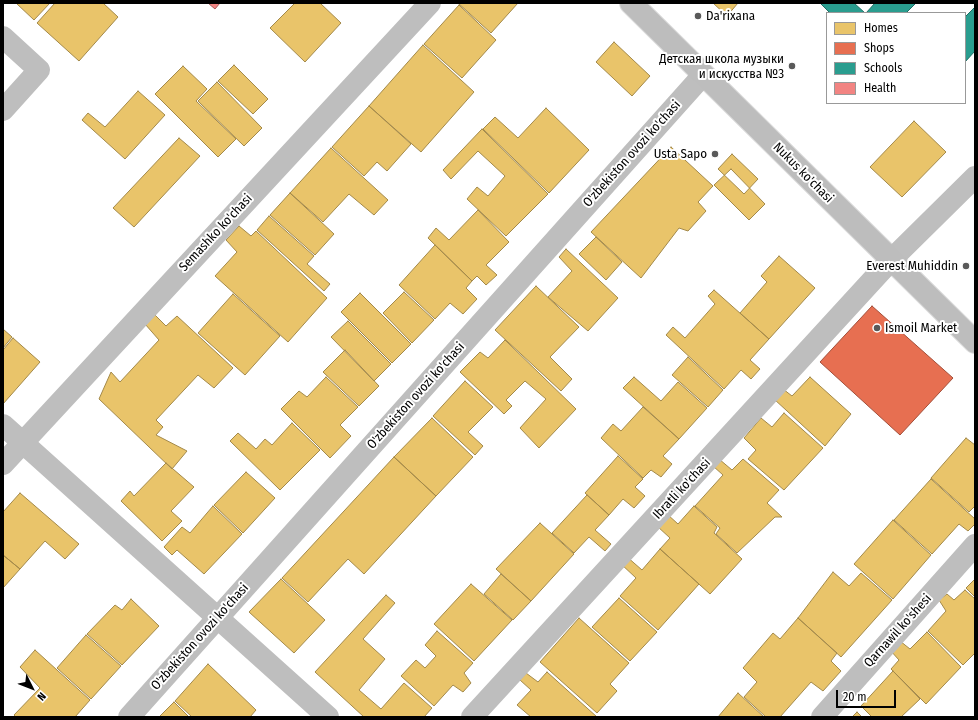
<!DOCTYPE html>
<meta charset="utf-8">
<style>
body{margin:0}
#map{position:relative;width:978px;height:720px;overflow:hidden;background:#fff;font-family:"Fira Sans Condensed",sans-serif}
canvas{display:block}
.frame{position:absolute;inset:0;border:4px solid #000;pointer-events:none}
.legend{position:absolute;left:826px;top:12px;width:140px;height:92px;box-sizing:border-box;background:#fff;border:1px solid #999;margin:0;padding:5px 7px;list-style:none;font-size:12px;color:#000}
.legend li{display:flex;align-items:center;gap:8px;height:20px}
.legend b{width:20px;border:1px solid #999}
.north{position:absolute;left:12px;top:668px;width:40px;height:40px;-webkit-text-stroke:3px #fff;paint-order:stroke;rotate:132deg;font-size:11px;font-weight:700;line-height:16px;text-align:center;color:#000}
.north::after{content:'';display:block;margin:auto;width:14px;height:18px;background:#000;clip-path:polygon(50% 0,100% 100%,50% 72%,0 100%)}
.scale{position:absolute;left:836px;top:690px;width:60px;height:18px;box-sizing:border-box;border:2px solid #000;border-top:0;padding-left:5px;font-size:12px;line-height:14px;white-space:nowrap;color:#000;-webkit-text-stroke:3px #fff;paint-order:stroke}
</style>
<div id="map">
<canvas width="978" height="720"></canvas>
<div class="frame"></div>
<ul class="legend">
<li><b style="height:11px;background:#e9c46a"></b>Homes</li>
<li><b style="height:11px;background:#e76f51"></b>Shops</li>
<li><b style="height:11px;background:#2a9d8f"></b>Schools</li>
<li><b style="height:11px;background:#f28482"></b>Health</li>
</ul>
<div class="north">N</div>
<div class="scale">20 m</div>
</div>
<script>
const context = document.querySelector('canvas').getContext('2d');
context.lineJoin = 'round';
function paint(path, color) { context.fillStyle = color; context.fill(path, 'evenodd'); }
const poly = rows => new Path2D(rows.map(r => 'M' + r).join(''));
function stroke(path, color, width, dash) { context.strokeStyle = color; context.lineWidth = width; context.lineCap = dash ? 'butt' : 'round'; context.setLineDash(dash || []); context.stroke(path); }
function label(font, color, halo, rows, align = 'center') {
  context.font = font + ' "Fira Sans Condensed",sans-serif'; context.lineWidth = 4; context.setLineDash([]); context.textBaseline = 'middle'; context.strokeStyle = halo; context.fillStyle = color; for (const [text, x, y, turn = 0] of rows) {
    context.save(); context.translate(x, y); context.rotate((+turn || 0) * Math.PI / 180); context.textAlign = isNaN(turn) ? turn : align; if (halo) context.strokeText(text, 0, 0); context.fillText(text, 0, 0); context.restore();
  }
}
const homes = poly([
 [16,3,50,3,34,20,16,3],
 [55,3,103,3,118,17,79,61,37,23,55,3],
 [295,3,320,3,341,23,305,62,270,28,295,3],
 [458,3,518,3,491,33,458,3],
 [713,3,738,3,727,16,713,3],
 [459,5,496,40,462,78,424,44,459,5],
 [614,42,650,76,632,96,596,62,614,42],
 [423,45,474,92,421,152,369,106,423,45],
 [234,65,268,99,253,114,218,81,234,65],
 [183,66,207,89,196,101,236,139,218,157,155,94,183,66],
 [217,82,262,128,244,146,198,101,217,82],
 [138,91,165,115,125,159,82,120,88,113,105,127,138,91],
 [369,106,411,144,387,171,377,162,364,176,332,147,369,106],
 [546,108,589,150,549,193,483,129,495,117,518,138,546,108],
 [914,121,946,152,902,197,870,167,914,121],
 [482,129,548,194,506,236,467,199,477,187,488,196,505,176,478,151,451,179,443,170,482,129],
 [179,138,200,156,134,227,113,208,179,138],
 [671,147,713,186,698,202,706,211,688,231,679,228,641,278,591,232,671,147],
 [331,148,388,200,374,215,349,194,323,222,290,193,331,148],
 [732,154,758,179,744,194,718,169,732,154],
 [731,169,765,204,749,220,714,185,731,169],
 [290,193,334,234,315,255,270,215,290,193],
 [478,210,509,242,486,265,497,275,486,285,477,276,472,281,428,238,436,228,449,240,478,210],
 [269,216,314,256,307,264,330,284,324,291,257,230,269,216],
 [239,226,251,236,256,231,327,298,288,342,215,276,237,252,226,240,239,226],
 [596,237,622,262,606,280,579,254,596,237],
 [435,245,472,281,466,288,477,299,463,314,450,303,435,319,399,285,435,245],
 [566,249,618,298,588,331,548,297,572,271,559,257,566,249],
 [779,256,815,288,769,339,740,313,767,282,761,276,779,256],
 [536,286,579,327,550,357,572,379,561,391,495,330,536,286],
 [714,290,769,339,750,360,760,369,751,379,741,370,724,389,666,335,673,327,685,338,715,304,708,296,714,290],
 [404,292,434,320,412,343,383,313,404,292],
 [360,293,411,344,392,363,341,312,360,293],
 [233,294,280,336,245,375,198,333,233,294],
 [154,314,166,326,177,316,233,368,214,388,198,375,156,420,163,427,156,435,187,451,172,469,99,399,111,372,120,382,159,340,145,324,154,314],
 [348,321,391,364,374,381,331,337,348,321],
 [3,329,12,337,3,348,3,329],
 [13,338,40,362,3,404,3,350,13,338],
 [505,340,576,409,539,448,520,428,546,399,525,381,506,400,512,406,504,414,460,372,480,352,488,358,505,340],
 [345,350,379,386,359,406,323,372,345,350],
 [688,357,723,390,708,407,672,375,688,357],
 [326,377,358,407,340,425,351,436,330,458,281,409,299,391,307,397,326,377],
 [634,377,661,401,678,382,707,408,679,439,623,388,634,377],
 [810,377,851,414,825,446,774,399,783,389,792,396,810,377],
 [465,381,493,407,468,432,483,446,475,455,433,416,465,381],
 [643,407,679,439,663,456,672,464,661,477,651,470,643,478,601,438,613,424,621,431,643,407],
 [784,413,823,448,784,490,748,459,756,450,744,438,761,418,772,427,784,413],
 [432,418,473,457,436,496,394,457,432,418],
 [292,423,320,450,280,490,230,441,238,433,256,449,265,439,272,445,292,423],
 [966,438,975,445,975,506,969,512,931,478,966,438],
 [618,456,643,479,635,487,645,496,634,508,623,499,609,515,585,493,618,456],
 [394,457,436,496,364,574,348,559,308,602,282,578,394,457],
 [719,459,732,470,743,459,779,490,767,503,782,517,775,517,737,553,716,534,720,528,695,506,723,475,713,466,719,459],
 [166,463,194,487,171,511,182,521,162,541,121,501,130,491,134,496,166,463],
 [246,472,275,498,243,533,214,505,246,472],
 [931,479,975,519,975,524,968,531,959,524,932,554,894,520,931,479],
 [20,493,79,544,65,559,45,541,20,569,3,555,3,512,20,493],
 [587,495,609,515,595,530,611,544,605,551,589,537,574,553,552,533,587,495],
 [213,506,242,534,204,574,177,550,172,555,164,547,182,527,190,533,213,506],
 [694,506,717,527,714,533,742,559,710,594,660,549,670,538,657,526,667,514,678,524,694,506],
 [893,520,931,555,893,599,854,564,893,520],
 [540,523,574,554,531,601,496,569,540,523],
 [660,549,699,584,658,630,620,596,636,578,620,563,626,556,642,570,660,549],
 [3,555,20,569,3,588,3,555],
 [833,572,849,586,861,573,892,600,841,657,798,618,833,572],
 [501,574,531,601,513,620,484,594,501,574],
 [281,579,325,620,294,653,249,612,281,579],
 [975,579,975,597,966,588,975,579],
 [471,584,512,620,474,661,434,624,471,584],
 [965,590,975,599,975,653,963,665,928,631,946,611,939,600,947,594,954,600,965,590],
 [386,595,395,603,363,639,385,659,359,690,381,709,404,683,432,708,424,717,364,717,315,672,386,595],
 [619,598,657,632,630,661,592,627,619,598],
 [131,599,159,626,122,665,87,634,115,605,122,610,131,599],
 [579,618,629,663,610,684,617,691,597,713,540,662,579,618],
 [798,618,837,653,831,661,841,671,823,691,811,682,780,717,766,717,744,697,757,682,743,668,773,633,780,639,798,618],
 [437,631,473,663,464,673,471,683,463,692,453,685,434,706,401,676,416,660,425,668,436,656,425,645,437,631],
 [927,632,961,667,926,704,891,669,899,660,890,650,900,641,910,649,927,632],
 [86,635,121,666,91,699,57,668,86,635],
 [35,650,90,700,75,717,16,717,14,715,40,688,20,667,35,650],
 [208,664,256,710,250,717,192,717,175,701,208,664],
 [893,671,920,699,901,717,872,717,861,706,893,671],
 [547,672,597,717,531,717,517,705,531,690,520,680,526,673,538,682,547,672],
 [738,693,764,717,718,717,738,693],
 [174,702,189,717,159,717,174,702],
 [857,712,862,717,852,717,857,712]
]);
paint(homes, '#e9c46a');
stroke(homes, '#a3894a', 1);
const shops = poly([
 [872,306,953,378,900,435,820,362,872,306]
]);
paint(shops, '#e76f51');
stroke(shops, '#a24e39', 1);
const schools = poly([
 [820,3,854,3,865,13,830,13,820,3],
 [875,3,916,3,906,13,866,13,875,3],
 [975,7,975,51,965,62,965,17,975,7]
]);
paint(schools, '#2a9d8f');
stroke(schools, '#1d6e64', 1);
const health = poly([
 [208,3,220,3,215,9,208,3]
]);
paint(health, '#f28482');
stroke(health, '#a95c5b', 1);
const major = poly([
 [631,3,975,342]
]);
stroke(major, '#dbdbdb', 24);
stroke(poly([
 [3,37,39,70,3,110],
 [3,425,328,717],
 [3,464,430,3],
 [129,717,703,75],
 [472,717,891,260,975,177],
 [822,717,975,545]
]), '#bebebe', 22);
stroke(major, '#bdbdbd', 22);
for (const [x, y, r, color] of [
 [698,16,4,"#595959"],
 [792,66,4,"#595959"],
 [715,154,4,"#595959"],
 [966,266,4,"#595959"],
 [877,328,4,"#595959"]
]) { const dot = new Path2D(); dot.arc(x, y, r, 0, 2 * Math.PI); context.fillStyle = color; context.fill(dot); stroke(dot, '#fff', 1.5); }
label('13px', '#000', '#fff', [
 ["Da'rixana",706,16,"left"],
 ["Детская школа музыки",784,59],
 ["и искусства №3",784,74],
 ["Usta Sapo",707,154],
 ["Everest Muhiddin",958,266],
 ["Ismoil Market",885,328,"left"]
], 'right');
label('13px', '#000', '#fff', [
 ["O'zbekiston ovozi ko'chasi",632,154,-48],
 ["Nukus ko'chasi",803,173,45],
 ["Semashko ko'chasi",216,233,-47],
 ["O'zbekiston ovozi ko'chasi",416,396,-48],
 ["Ibratli ko'chasi",682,489,-47],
 ["Qarnawil ko'shesi",898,631,-48],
 ["O'zbekiston ovozi ko'chasi",200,637,-48]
]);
</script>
